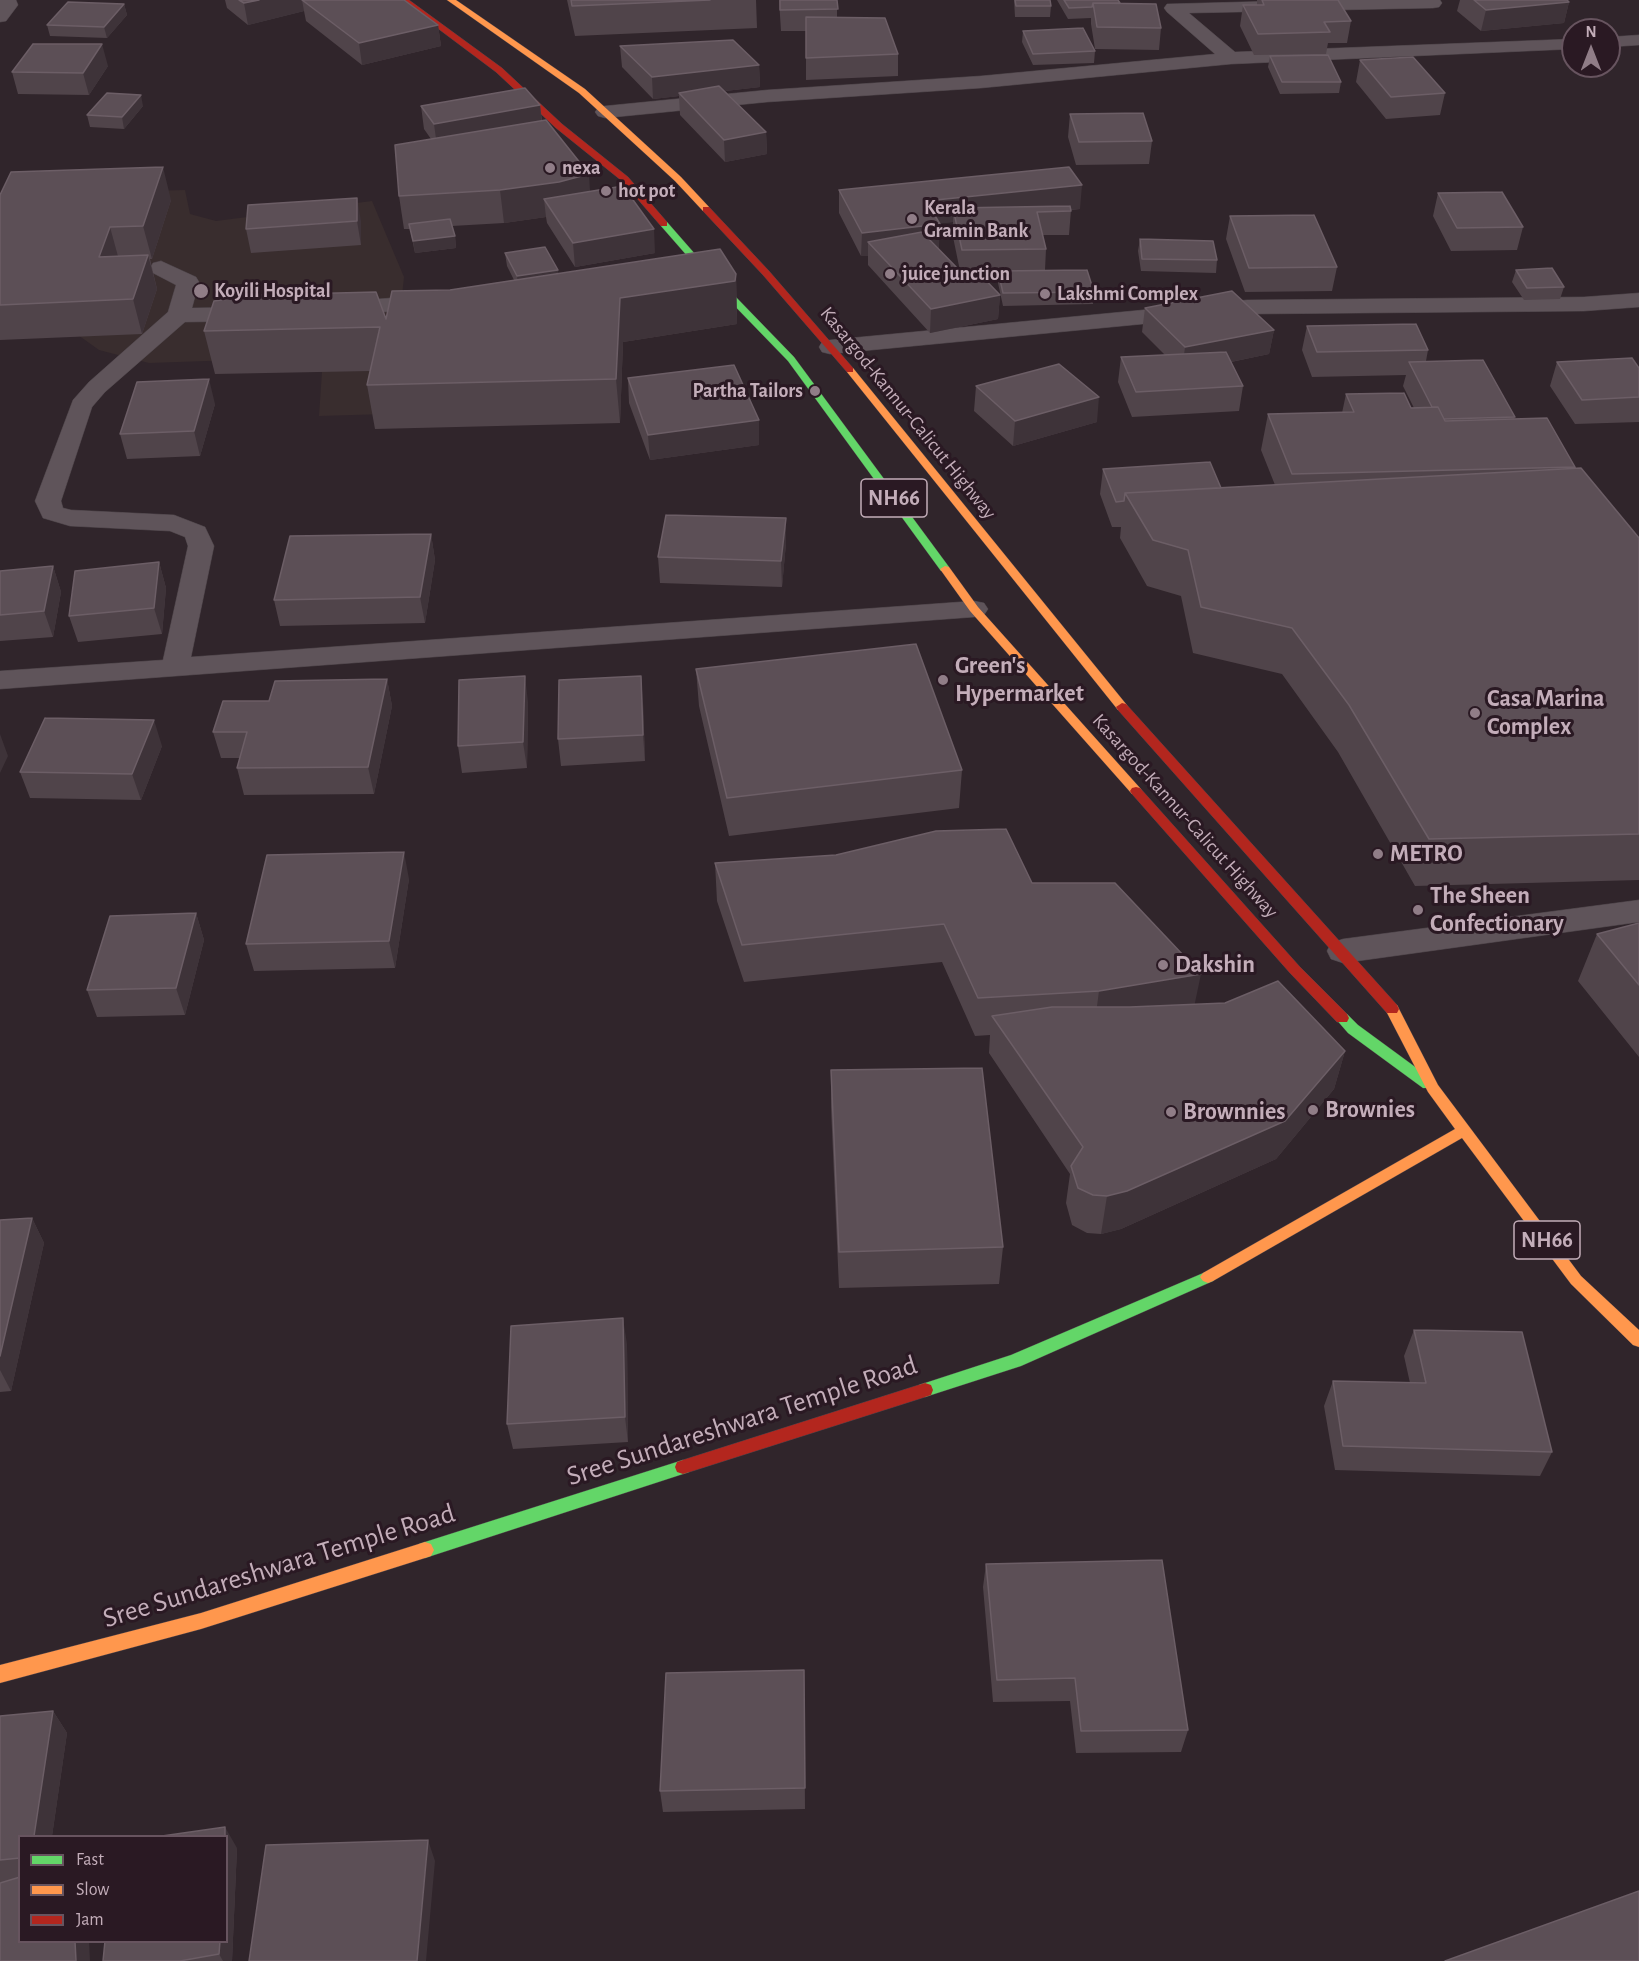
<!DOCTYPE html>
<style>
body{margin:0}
#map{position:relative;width:1639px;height:1961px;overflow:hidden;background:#30252b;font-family:"Alegreya Sans",sans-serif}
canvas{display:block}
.legend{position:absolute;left:18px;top:1835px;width:210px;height:108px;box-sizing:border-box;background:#2a1923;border:2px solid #67545f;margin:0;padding:8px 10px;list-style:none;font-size:18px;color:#c3adb9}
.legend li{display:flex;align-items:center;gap:12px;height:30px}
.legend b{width:30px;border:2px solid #67545f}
.north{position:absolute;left:1561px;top:18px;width:60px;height:60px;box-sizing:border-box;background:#2a1923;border:2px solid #67545f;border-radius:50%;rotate:0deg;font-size:16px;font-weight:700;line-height:24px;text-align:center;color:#c3adb9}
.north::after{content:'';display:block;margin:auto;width:21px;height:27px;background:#907d87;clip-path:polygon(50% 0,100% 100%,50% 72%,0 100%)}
</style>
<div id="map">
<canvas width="1639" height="1961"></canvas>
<ul class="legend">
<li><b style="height:8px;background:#63d668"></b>Fast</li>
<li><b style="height:8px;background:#ff974d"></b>Slow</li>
<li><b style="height:8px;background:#b3261e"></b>Jam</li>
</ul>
<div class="north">N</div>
</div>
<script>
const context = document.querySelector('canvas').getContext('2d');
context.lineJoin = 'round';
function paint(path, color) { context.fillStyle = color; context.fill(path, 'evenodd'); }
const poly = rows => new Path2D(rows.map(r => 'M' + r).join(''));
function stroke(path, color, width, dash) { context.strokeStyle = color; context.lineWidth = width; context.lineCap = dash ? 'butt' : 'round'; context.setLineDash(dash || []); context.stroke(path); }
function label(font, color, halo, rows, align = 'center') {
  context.font = font + ' "Alegreya Sans",sans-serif'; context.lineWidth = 6; context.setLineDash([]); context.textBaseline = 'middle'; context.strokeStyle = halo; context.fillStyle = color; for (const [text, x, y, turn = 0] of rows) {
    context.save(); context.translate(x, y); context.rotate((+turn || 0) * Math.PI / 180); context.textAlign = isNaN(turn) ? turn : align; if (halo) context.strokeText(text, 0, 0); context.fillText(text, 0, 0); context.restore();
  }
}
paint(poly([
 [185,190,190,214,216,221,372,201,404,277,400,314,560,339,454,412,319,416,323,357,149,363,99,350,71,330,0,245,77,193]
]), '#392d2e');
const street = poly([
 [0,0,16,0,18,5,6,21,0,22,0,0],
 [1316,0,1440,0,1442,3,1439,7,1433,8,1189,13,1235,52,1573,39,1573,49,1231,64,981,88,767,102,605,118,598,116,595,112,598,108,605,106,767,90,981,76,1215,54,1167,12,1164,8,1167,4,1316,0],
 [1639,35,1639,45,1609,47,1609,37,1639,35],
 [161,261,196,277,199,282,192,308,254,307,262,309,265,314,262,319,254,321,185,322,105,392,92,407,61,501,63,508,71,510,174,515,205,527,214,546,191,657,974,601,984,603,988,609,984,615,974,617,0,689,0,671,163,660,188,546,185,537,170,531,70,526,43,518,35,501,73,400,89,382,168,312,176,285,153,273,150,268,153,263,161,261],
 [1639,293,1639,307,1584,311,1247,314,830,354,822,352,819,347,822,342,830,340,1247,300,1584,297,1639,293],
 [434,295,442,297,445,302,442,307,336,316,328,314,325,309,328,304,336,302,434,295],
 [1639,900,1639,922,1343,963,1331,959,1327,951,1331,943,1343,939,1639,900]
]);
const fast = poly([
 [661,222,667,222,702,262,794,357,949,567,949,571,941,571,788,361,696,266,661,226,661,222],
 [1342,1013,1347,1014,1358,1025,1433,1080,1435,1084,1433,1088,1423,1088,1348,1033,1335,1018,1342,1013],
 [1208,1271,1213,1273,1216,1277,1213,1281,1021,1366,925,1397,919,1395,917,1390,919,1385,1011,1355,1208,1271],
 [683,1460,689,1462,691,1467,689,1472,683,1474,425,1558,419,1556,416,1550,419,1544,425,1542,683,1460]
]);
const slow = poly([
 [447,0,456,0,585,89,681,177,709,207,709,211,703,211,675,181,579,93,447,0],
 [847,368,853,368,1126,704,1128,707,1126,710,1118,710,847,372,847,368],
 [945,566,949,567,978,607,1140,788,1142,791,1140,794,1132,794,970,611,940,569,945,566],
 [1392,1004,1397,1005,1438,1085,1581,1276,1639,1330,1639,1347,1633,1345,1571,1284,1462,1138,1213,1281,1208,1283,1203,1281,1200,1277,1203,1273,1455,1129,1428,1092,1385,1009,1392,1004],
 [425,1542,431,1544,434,1550,431,1556,425,1558,201,1629,0,1683,0,1665,201,1613,425,1542]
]);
const jam = poly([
 [400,0,409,0,502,68,562,124,628,177,667,222,667,226,661,226,622,181,556,128,496,72,400,0],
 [703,207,709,207,769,271,853,368,853,372,847,372,763,275,703,211,703,207],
 [1122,703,1126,704,1397,1005,1399,1009,1397,1013,1387,1013,1118,710,1116,707,1122,703],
 [1136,787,1140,788,1300,967,1347,1014,1349,1018,1347,1022,1337,1022,1290,973,1132,794,1130,791,1132,788,1136,787],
 [925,1383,931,1385,933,1390,931,1395,925,1397,683,1474,677,1472,675,1467,677,1462,683,1460,925,1383]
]);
stroke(street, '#4a4146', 1);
stroke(fast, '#4d4248', 1);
stroke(slow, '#4d4248', 1);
stroke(jam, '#4d4248', 1);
paint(street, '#5f545a');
paint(fast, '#63d668');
paint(slow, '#ff974d');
paint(jam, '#b3261e');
paint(poly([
 [225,0,404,0,438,25,441,46,362,65,306,21,304,11,248,25,227,8],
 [567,0,756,0,757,28,575,36],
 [779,0,837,0,837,18,898,54,898,76,806,80,806,31,781,31],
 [1014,0,1050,0,1051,6,1050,17,1015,17],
 [1057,0,1118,0,1120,3,1161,28,1159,50,1095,49,1091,24,1091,18,1068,19],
 [1257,0,1338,0,1351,21,1347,43,1328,43,1326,54,1254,55,1240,26,1243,5,1257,5],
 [1460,0,1567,0,1569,2,1564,23,1481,31,1457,11],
 [124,4,127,15,107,38,50,36,47,25],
 [1023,31,1095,51,1094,63,1033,65,1022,42],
 [620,46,759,65,760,87,725,91,766,132,767,154,725,162,680,115,679,96,653,99,622,67],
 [1270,56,1341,82,1339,93,1280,94,1268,67],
 [1360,60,1445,93,1440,115,1386,119,1356,82],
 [108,66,89,95,18,94,12,72],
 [540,105,542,120,590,192,655,253,575,267,547,223,546,217,504,223,452,226,455,236,456,248,415,253,410,229,404,229,399,196,431,139,424,129,421,106],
 [143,106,124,129,90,127,87,115],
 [1070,114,1152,141,1149,164,1076,165,1068,137],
 [839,190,1080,209,1071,210,1069,235,1043,235,1046,249,1045,270,1094,292,1093,304,1003,306,998,283,998,273,979,274,1000,295,998,319,930,333,868,265,868,256,861,256,839,213],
 [953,222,952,232,960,271,938,248,940,224,939,223],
 [1438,193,1523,227,1517,250,1451,251,1433,216],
 [0,195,171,200,152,259,150,259,157,289,142,334,0,340],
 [1230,216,1337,267,1332,291,1245,292,1226,239],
 [361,221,361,245,251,253,246,229],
 [1140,239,1217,260,1216,273,1141,271,1138,251],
 [505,253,558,270,558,273,736,274,737,324,623,342,620,423,375,429,367,385,370,371,215,374,204,331,386,319,450,290,514,280,507,266],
 [1516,270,1564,287,1560,299,1524,300,1512,282],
 [1145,308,1274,330,1269,354,1231,362,1243,386,1239,411,1132,417,1118,382,1121,357,1165,355,1142,332],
 [1307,326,1428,350,1426,361,1515,417,1514,419,1575,467,1639,538,1639,880,1415,886,1338,752,1282,674,1193,653,1181,596,1147,586,1120,538,1121,527,1112,527,1100,494,1103,469,1221,488,1275,485,1261,450,1268,414,1342,413,1346,394,1414,408,1403,386,1406,375,1312,377,1302,350],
 [1557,362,1639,368,1639,422,1575,424,1550,386],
 [628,378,759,445,650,460,629,403],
 [976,386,1097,422,1013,446,974,411],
 [215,404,200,456,127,459,120,434],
 [431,534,435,560,425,623,280,626,274,600],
 [786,543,782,587,660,583,658,557],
 [159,562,166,588,162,634,78,642,69,616],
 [53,566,61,592,53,637,0,641,0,571],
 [696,669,962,770,959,808,729,836,699,706],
 [387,679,392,706,374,794,244,795,237,768,240,758,221,758,213,732,269,701],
 [528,702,527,768,462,773,458,746],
 [643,702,645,761,561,766,558,739],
 [162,746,141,800,30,798,20,772],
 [715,863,1032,883,1195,1004,1345,1051,1334,1089,1276,1159,1121,1229,1101,1234,1087,1233,1072,1225,1066,1203,1070,1174,989,1053,990,1035,975,1036,942,962,744,982,717,901],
 [409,879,395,968,254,971,246,944],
 [196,913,204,940,185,1015,97,1017,87,990],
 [1639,923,1639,1057,1578,981,1597,934],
 [831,1070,1003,1247,999,1284,839,1288,831,1108],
 [32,1218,44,1243,11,1391,0,1392,0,1220],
 [1414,1330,1552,1452,1540,1476,1335,1470,1324,1406,1333,1381,1410,1383,1404,1356],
 [627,1344,628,1442,513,1449,507,1424],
 [986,1564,1188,1730,1181,1752,1076,1753,1070,1701,993,1702,983,1587],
 [804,1670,805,1809,663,1812,660,1791],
 [53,1711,67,1733,52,1836,20,1836,20,1941,4,1882,0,1882,0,1716],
 [237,1848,232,1961,103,1961]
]), '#50444a');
paint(poly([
 [259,0,353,0,302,0,304,11,248,25,244,3],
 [1569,2,1564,23,1481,31,1486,10],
 [124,4,127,15,107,38,104,27],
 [438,25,441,46,362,65,359,43],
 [102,44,108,66,89,95,83,73],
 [759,65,760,87,682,96,679,93,679,96,653,99,652,77],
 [141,95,143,106,124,129,122,117],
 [540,105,542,127,437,146,434,124],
 [766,132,767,154,725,162,724,140],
 [163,167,171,200,152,259,143,226],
 [589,174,591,207,544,199,546,217,504,223,500,190],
 [1082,185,1080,209,1037,212,953,208,953,222,925,225,926,201],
 [357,198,361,221,361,245,357,221],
 [940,224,939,248,880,254,868,242,868,256,861,256,862,233],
 [110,227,119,260,99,257],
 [654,229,655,253,575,267,573,243],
 [455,236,456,248,415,253,413,241],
 [148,255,157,289,142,334,133,299],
 [558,270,559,282,519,289,517,276],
 [736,274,737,324,623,342,620,423,616,379,620,298],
 [1000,295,998,319,930,333,931,309],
 [1274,330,1269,354,1182,372,1185,347],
 [209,379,215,404,200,456,194,431],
 [1099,397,1097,422,1013,446,1015,421],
 [759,420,759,445,650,460,648,435],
 [786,518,786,543,782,587,781,561],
 [431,534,435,560,425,623,420,597],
 [159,562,166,588,162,634,154,608],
 [53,566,61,592,53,637,44,611],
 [525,676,528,702,527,768,523,742],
 [641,676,643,702,645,761,643,735],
 [387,679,392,706,374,794,368,767],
 [154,720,162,746,141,800,132,774],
 [0,734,8,756,0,773],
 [404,852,409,879,395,968,389,941],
 [196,913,204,940,185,1015,176,988],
 [1201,974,1193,1012,1094,1029,1099,991],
 [1345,1051,1334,1089,1276,1159,1121,1229,1101,1234,1107,1196],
 [32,1218,44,1243,11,1391,0,1370,0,1356],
 [623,1318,627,1344,628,1442,625,1417],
 [53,1711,67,1733,52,1836,34,1836],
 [225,1827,237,1848,232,1961,223,1961,219,1954,220,1941,226,1941,226,1836,225,1836],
 [428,1840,435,1861,426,1961,417,1961],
 [75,1941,89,1941,90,1961,76,1961]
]), '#3e3339');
const building = poly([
 [239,0,259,0,244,3,239,0],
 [302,0,404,0,438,25,359,43,302,0],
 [571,0,710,0,572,6,571,0],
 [780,0,837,0,838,9,780,10,780,0],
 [1015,0,1050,0,1051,6,1016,6,1015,0],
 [1064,0,1118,0,1120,3,1093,3,1092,7,1069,8,1064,0],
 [1262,0,1338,0,1351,21,1324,22,1330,32,1258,34,1243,5,1264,5,1262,0],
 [1474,0,1567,0,1569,2,1486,10,1474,0],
 [68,2,124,4,104,27,47,25,68,2],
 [1093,3,1156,4,1161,28,1097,27,1093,3],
 [806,17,885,18,898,54,806,58,806,17],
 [1083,28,1095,51,1033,54,1023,31,1083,28],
 [733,40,759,65,652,77,620,46,733,40],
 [33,44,102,44,83,73,12,72,33,44],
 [1328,55,1341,82,1282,82,1270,56,1328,55],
 [1413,57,1445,93,1391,97,1360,60,1413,57],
 [719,86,766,132,724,140,679,93,719,86],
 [525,88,540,105,434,124,421,106,525,88],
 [107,93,141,95,122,117,87,115,107,93],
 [1143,113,1152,141,1079,142,1070,114,1143,113],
 [546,120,589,174,559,182,500,190,399,196,395,145,546,120],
 [163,167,143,226,110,227,99,257,148,255,133,299,0,305,0,195,11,172,163,167],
 [1069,167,1082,185,926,201,940,224,862,233,839,190,1069,167],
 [623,186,654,229,573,243,544,199,623,186],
 [1502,192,1523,227,1457,228,1438,193,1502,192],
 [357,198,357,221,246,229,248,205,357,198],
 [1070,206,1071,211,1037,212,1046,249,962,250,953,208,1070,206],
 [1314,215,1337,267,1249,268,1230,216,1314,215],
 [450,219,455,236,413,241,409,224,450,219],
 [922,232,963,274,977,271,1000,295,931,309,868,242,922,232],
 [1140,239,1213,241,1217,260,1142,259,1140,239],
 [545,247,558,270,517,276,505,253,545,247],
 [720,249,736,274,735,281,620,298,616,379,367,385,380,327,204,331,214,301,259,295,376,292,386,319,392,291,450,290,720,249],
 [1552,268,1564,287,1527,288,1516,270,1552,268],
 [1087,270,1094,292,1003,293,998,271,1087,270],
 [1232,291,1274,330,1185,347,1145,308,1232,291],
 [1416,324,1428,350,1317,352,1307,326,1416,324],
 [1226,352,1243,386,1136,392,1121,357,1226,352],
 [1632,358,1639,368,1639,397,1582,400,1557,362,1632,358],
 [1483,360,1515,417,1444,419,1438,407,1432,407,1409,362,1483,360],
 [1059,364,1099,397,1015,421,976,386,1059,364],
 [734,365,759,420,648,435,628,378,734,365],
 [209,379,194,431,120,434,137,382,209,379],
 [1404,393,1411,408,1438,407,1445,421,1547,418,1575,467,1292,474,1268,414,1354,412,1346,394,1404,393],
 [1210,462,1221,488,1125,493,1124,501,1116,502,1103,469,1210,462],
 [1581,468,1639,538,1639,834,1429,839,1349,705,1292,628,1201,607,1188,550,1153,540,1125,493,1581,468],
 [666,515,786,518,781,561,658,557,666,515],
 [431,534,420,597,274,600,290,536,431,534],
 [159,562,154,608,69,616,75,571,159,562],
 [53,566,44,611,0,615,0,571,53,566],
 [916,644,962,770,727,798,696,669,916,644],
 [525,676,523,742,458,746,459,680,525,676],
 [641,676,643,735,558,739,559,680,641,676],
 [387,679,368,767,237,768,247,732,213,732,223,701,269,701,275,681,387,679],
 [45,718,154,720,132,774,20,772,45,718],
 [1006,829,1032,883,1115,883,1201,974,1099,991,978,998,944,924,742,945,715,863,836,855,936,831,1006,829],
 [404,852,389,941,246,944,267,855,404,852],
 [196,913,176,988,87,990,110,916,196,913],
 [1639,923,1639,985,1597,934,1639,923],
 [1278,981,1345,1051,1285,1121,1127,1191,1107,1196,1093,1195,1078,1188,1071,1166,1083,1147,992,1016,1052,1007,1130,1007,1225,1003,1278,981],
 [982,1068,1003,1247,839,1252,831,1070,982,1068],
 [32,1218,0,1356,0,1220,32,1218],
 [623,1318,625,1417,507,1424,511,1326,623,1318],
 [1414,1330,1522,1332,1552,1452,1343,1446,1333,1381,1426,1383,1414,1330],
 [1162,1560,1188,1730,1081,1731,1075,1678,997,1680,986,1564,1162,1560],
 [804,1670,805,1788,660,1791,666,1673,804,1670],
 [53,1711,34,1836,20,1836,20,1858,0,1860,0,1716,53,1711],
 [225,1827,225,1836,162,1836,225,1827],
 [428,1840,417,1961,249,1961,266,1845,428,1840],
 [20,1877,20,1941,75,1941,76,1961,0,1961,0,1883,20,1877],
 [1639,1891,1639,1961,1445,1961,1639,1891],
 [105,1941,220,1941,219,1954,180,1961,103,1961,105,1941]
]);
paint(building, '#5c4f56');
stroke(building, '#6c5e66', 1.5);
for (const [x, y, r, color] of [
 [550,168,6,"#907d87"],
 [606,191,6,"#907d87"],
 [912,219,6,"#907d87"],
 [890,274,6,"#907d87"],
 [201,291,8,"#907d87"],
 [1045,294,6,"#907d87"],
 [815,391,6,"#907d87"],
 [943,680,6,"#907d87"],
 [1475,713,6,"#907d87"],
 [1378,854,6,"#907d87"],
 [1418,910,6,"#907d87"],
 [1163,965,6,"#907d87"],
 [1313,1110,6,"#907d87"],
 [1171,1112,6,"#907d87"]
]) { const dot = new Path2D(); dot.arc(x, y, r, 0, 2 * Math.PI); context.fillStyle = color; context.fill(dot); stroke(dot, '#2a1923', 2); }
label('bold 20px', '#c3adb9', '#2a1923', [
 ["nexa",562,168],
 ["hot pot",618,191],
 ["Kerala",924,208],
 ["Gramin Bank",924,231],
 ["juice junction",902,274],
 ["Koyili Hospital",214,291],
 ["Lakshmi Complex",1057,294],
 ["Partha Tailors",803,391,"right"]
], 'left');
label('20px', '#c3adb9', '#2a1923', [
 ["Kasargod-Kannur-Calicut Highway",908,413,51],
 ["Kasargod-Kannur-Calicut Highway",1185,816,48]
]);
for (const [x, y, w] of [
 [894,498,66],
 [1547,1240,66]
]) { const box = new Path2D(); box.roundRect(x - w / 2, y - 19, w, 38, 4.5); context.fillStyle = '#2a1923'; context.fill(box); stroke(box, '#c3adb9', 1.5); }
label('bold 22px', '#c3adb9', null, [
 ["NH66",894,498],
 ["NH66",1547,1240]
]);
label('bold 24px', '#c3adb9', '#2a1923', [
 ["Green's",955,666],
 ["Hypermarket",955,694],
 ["Casa Marina",1487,699],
 ["Complex",1487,727],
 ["METRO",1390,854],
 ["The Sheen",1430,896],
 ["Confectionary",1430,924],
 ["Dakshin",1175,965],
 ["Brownies",1325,1110],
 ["Brownnies",1183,1112]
], 'left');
label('28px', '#c3adb9', '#2a1923', [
 ["Sree Sundareshwara Temple Road",742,1421,-18],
 ["Sree Sundareshwara Temple Road",279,1566,-17]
]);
</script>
